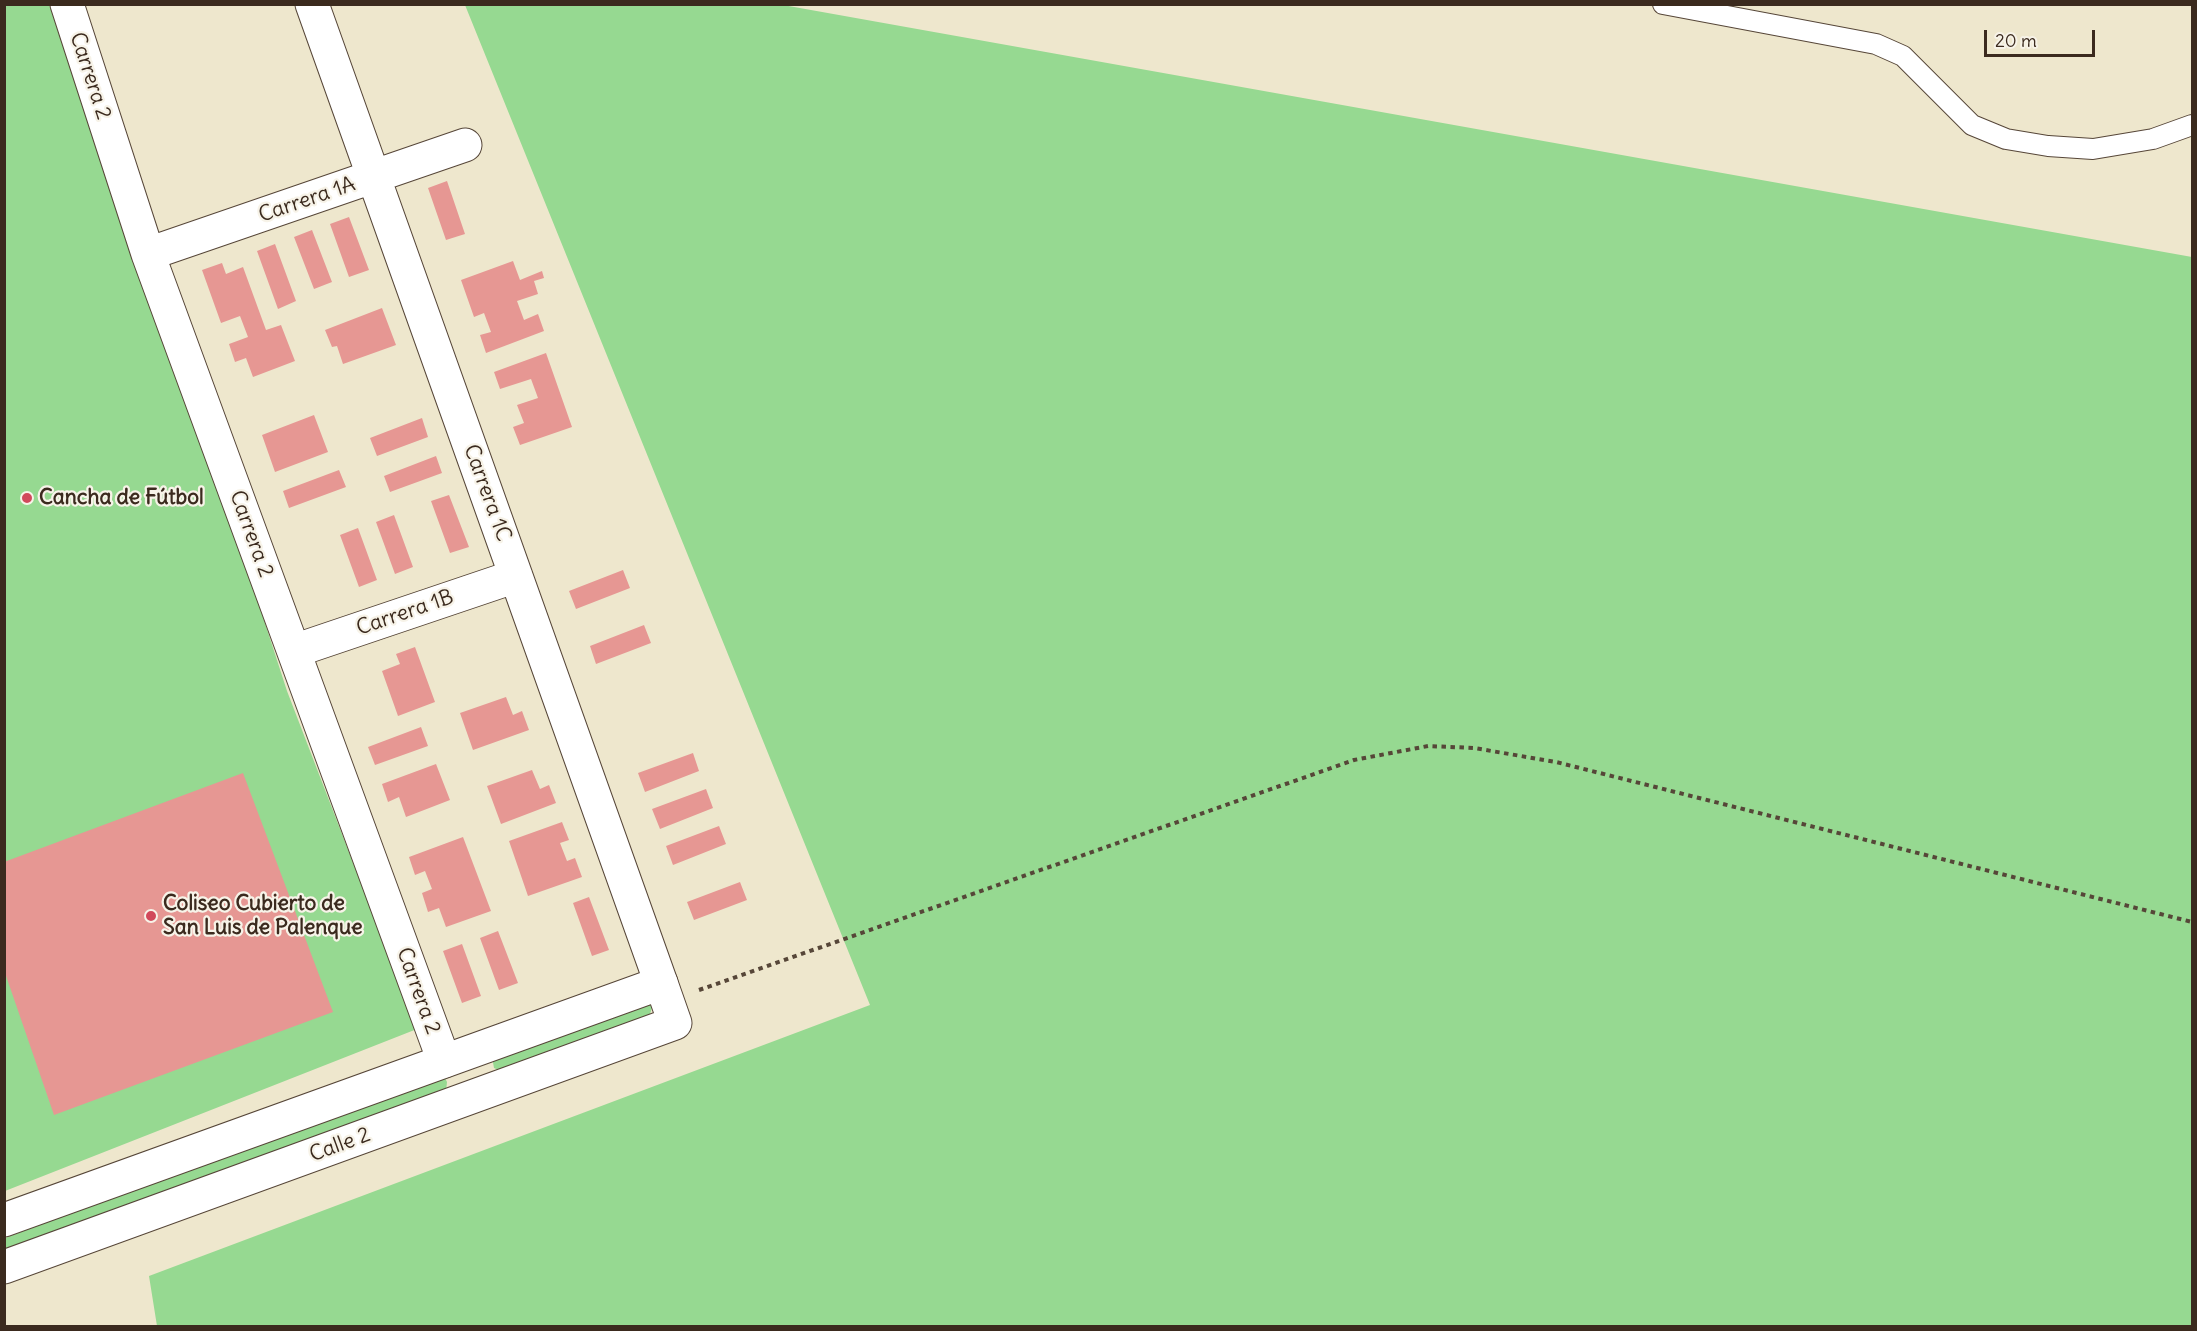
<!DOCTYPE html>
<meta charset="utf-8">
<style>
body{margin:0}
#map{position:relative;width:2197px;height:1331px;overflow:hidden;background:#eee7cd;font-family:Delius,sans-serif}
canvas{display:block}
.frame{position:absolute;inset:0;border:6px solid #3b2a1e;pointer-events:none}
.scale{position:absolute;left:1984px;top:30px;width:111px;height:27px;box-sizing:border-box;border:3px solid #3b2a1e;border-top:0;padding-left:8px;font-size:18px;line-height:21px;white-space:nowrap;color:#3b2a1e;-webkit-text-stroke:4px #f7f3e8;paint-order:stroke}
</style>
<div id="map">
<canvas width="2197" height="1331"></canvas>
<div class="frame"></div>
<div class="scale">20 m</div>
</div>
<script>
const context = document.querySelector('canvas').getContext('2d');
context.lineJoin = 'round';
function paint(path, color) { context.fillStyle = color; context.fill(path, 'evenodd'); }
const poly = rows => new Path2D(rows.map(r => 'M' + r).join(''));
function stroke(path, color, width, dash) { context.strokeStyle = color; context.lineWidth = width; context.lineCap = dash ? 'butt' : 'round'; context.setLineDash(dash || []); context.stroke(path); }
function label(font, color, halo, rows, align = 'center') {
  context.font = font + ' Delius,sans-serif'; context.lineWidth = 4.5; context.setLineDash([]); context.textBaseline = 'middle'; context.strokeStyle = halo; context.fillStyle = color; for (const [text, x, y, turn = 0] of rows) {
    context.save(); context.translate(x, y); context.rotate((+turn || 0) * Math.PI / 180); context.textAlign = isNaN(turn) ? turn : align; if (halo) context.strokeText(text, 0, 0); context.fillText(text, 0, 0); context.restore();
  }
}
paint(poly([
 [49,4,133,260,243,555,287,691,417,1029,5,1191,4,5],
 [465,5,783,5,2192,257,2192,1326,157,1326,149,1276,870,1005],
 [648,1000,652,1008,648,1020,503,1072,494,1068,492,1057],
 [443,1074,447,1082,446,1091,5,1255,5,1238]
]), '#96d991');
paint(poly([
 [447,181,465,234,446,240,428,188],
 [349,217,369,270,349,277,330,224],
 [312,230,332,282,314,289,294,237],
 [275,244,296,301,278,309,257,251],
 [513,261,520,280,542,271,544,278,534,281,538,294,517,301,524,320,538,314,544,331,486,353,480,335,491,332,484,313,474,317,461,280],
 [222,263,226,274,243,267,266,330,281,325,295,361,253,377,246,358,235,362,229,344,248,337,240,316,221,323,202,270],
 [382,308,396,345,343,364,337,346,332,347,325,330],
 [546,353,572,427,520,445,513,427,524,423,517,405,538,398,531,379,500,389,494,372],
 [314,415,328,452,275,472,262,435],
 [422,418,428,437,377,456,370,438],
 [436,456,442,473,390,492,384,476],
 [339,470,346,487,289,508,283,491],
 [449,495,469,547,450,553,431,501],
 [394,515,413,567,395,574,376,522],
 [358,528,377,580,359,587,340,535],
 [623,570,630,588,576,609,569,591],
 [644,625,651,643,596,664,590,646],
 [415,647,435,702,398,716,382,671,400,664,396,654],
 [506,697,513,715,522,711,529,730,473,750,460,713],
 [421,727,428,746,375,765,368,747],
 [693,753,699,771,645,792,638,773],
 [436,764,450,800,406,817,399,797,388,802,382,784],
 [532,770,540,789,549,785,556,803,501,824,487,786],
 [243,773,333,1012,54,1115,4,970,4,862],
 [706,789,713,808,660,829,652,809],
 [562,822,569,840,560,843,567,861,575,858,582,877,528,896,509,841],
 [719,826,726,844,673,865,666,846],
 [463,837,491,911,446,927,439,908,428,912,422,893,432,889,425,871,415,875,409,857],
 [740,882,747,900,694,920,687,902],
 [589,897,609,950,592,956,573,903],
 [498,931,518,983,499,990,480,938],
 [462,944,481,996,462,1003,443,951]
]), '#e69793');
const service = poly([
 [1663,4,1876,44,1903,56,1972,125,2006,139,2048,146,2093,149,2153,139,2192,125]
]);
const minor = poly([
 [67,4,148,254,444,1061],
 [312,4,661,983],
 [148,254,465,145],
 [294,651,516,576]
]);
const tertiary = poly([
 [4,1220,661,983,675,1023,4,1267]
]);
stroke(service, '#564638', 22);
stroke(minor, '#564638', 35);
stroke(tertiary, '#564638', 35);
stroke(poly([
 [699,990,1354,760,1428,746,1474,748,1556,762,2192,922]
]), '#564638', 4, [4.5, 4.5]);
stroke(service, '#fff', 20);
stroke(minor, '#fff', 33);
stroke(tertiary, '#fff', 33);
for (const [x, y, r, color] of [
 [27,498,6,"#d1495b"],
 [151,916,6,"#d1495b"]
]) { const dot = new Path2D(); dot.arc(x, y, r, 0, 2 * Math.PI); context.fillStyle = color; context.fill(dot); stroke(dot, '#f7f3e8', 2); }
label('21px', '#3b2a1e', '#f7f3e8', [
 ["Carrera 2",90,76,72],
 ["Carrera 1A",307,200,-19],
 ["Carrera 1C",487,493,70],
 ["Carrera 2",251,534,70],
 ["Carrera 1B",405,613,-19],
 ["Carrera 2",418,991,70],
 ["Calle 2",340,1145,-20]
]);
label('bold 21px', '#3b2a1e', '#f7f3e8', [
 ["Cancha de Fútbol",39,498],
 ["Coliseo Cubierto de",163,904],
 ["San Luis de Palenque",163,928]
], 'left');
</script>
